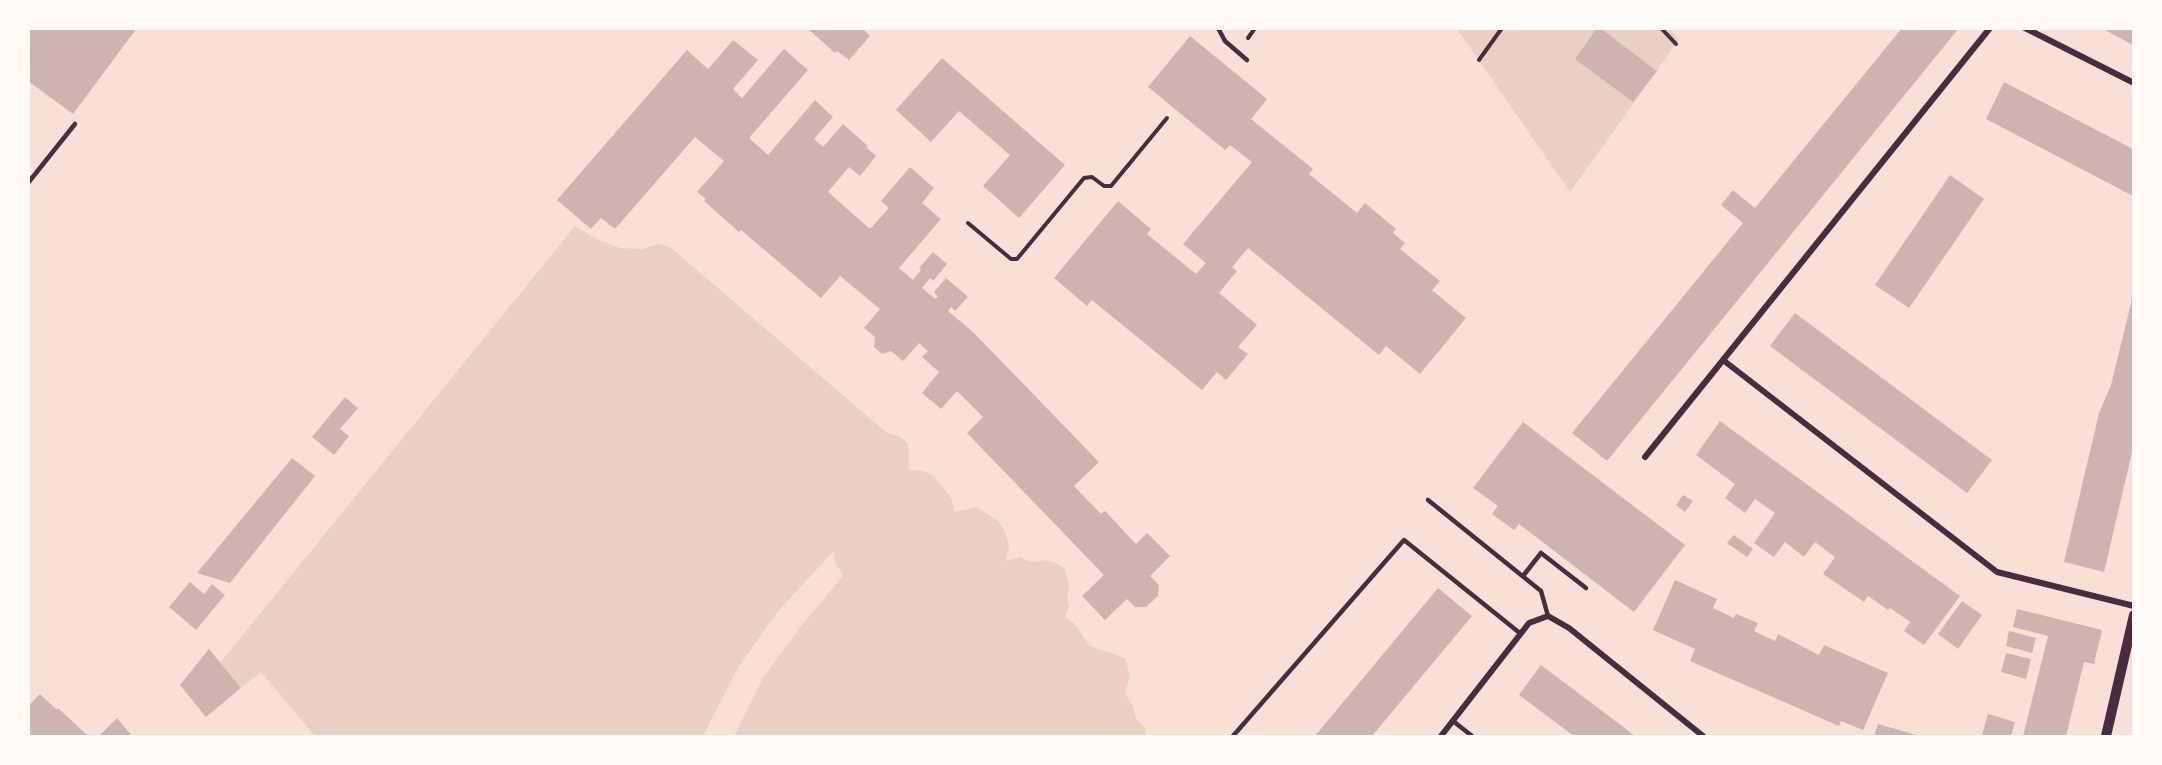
<!DOCTYPE html>
<style>
body{margin:0}
#map{position:relative;width:2162px;height:765px;overflow:hidden;background:#f7e1d7;font-family:"Public Sans",sans-serif}
canvas{display:block}
.frame{position:absolute;inset:0;border:30px solid #fffaf5;pointer-events:none}
</style>
<div id="map">
<canvas width="2162" height="765"></canvas>
<div class="frame"></div>
</div>
<script>
const context = document.querySelector('canvas').getContext('2d');
context.lineJoin = 'round';
function paint(path, color) { context.fillStyle = color; context.fill(path, 'evenodd'); }
const poly = rows => new Path2D(rows.map(r => 'M' + r).join(''));
function stroke(path, color, width, dash) { context.strokeStyle = color; context.lineWidth = width; context.lineCap = dash ? 'butt' : 'round'; context.setLineDash(dash || []); context.stroke(path); }
paint(poly([
 [1457,29,1670,29,1679,40,1570,192],
 [575,226,597,239,620,248,642,249,658,244,670,247,887,433,901,437,908,444,909,470,923,471,934,476,952,499,954,512,977,507,997,520,1005,531,1009,546,1006,561,1020,557,1032,562,1045,560,1056,563,1065,569,1069,586,1067,598,1069,607,1065,617,1074,623,1090,646,1125,658,1130,675,1125,694,1133,706,1136,718,1145,728,1146,736,734,736,763,678,801,626,843,576,835,562,834,551,778,611,739,666,703,736,315,736,261,672,241,688,220,663]
]), '#ebcfc5');
paint(poly([
 [28,28,137,28,73,114,28,81],
 [807,28,862,28,870,36,849,60,837,51,835,53],
 [1597,28,1600,28,1657,71,1633,102,1575,59],
 [1902,28,1959,28,1607,461,1572,433,1743,223,1721,205,1733,190,1755,208],
 [2103,28,2133,28,2133,45,2107,31],
 [1190,36,1267,99,1251,119,1313,169,1309,174,1357,213,1365,203,1396,229,1393,233,1405,243,1400,249,1440,281,1432,290,1466,318,1420,374,1386,346,1379,355,1248,248,1232,267,1237,271,1219,293,1257,325,1238,347,1248,354,1226,380,1217,372,1202,390,1092,300,1087,306,1054,278,1118,201,1151,229,1147,234,1196,274,1206,263,1183,244,1252,162,1230,145,1225,150,1148,87],
 [733,40,758,60,733,89,742,98,784,49,808,70,749,138,768,155,815,100,833,117,814,139,823,147,843,124,868,146,866,147,876,156,860,176,849,167,828,192,870,229,889,208,881,201,910,167,934,188,922,203,941,219,899,268,913,280,921,270,919,268,933,252,947,264,933,281,930,278,922,288,935,299,938,297,934,292,946,278,968,297,955,311,951,307,948,311,974,333,1099,462,1074,486,1101,514,1105,511,1136,544,1147,533,1170,556,1150,576,1159,585,1158,596,1146,607,1135,607,1127,599,1105,620,1082,596,1104,575,967,433,983,417,957,391,941,409,922,393,939,372,922,357,928,351,919,343,903,361,891,351,882,354,874,347,875,337,864,328,880,309,840,276,821,298,741,230,739,232,704,201,706,199,697,192,724,161,695,137,615,229,601,218,591,229,557,200,687,50,708,69],
 [942,58,1065,165,1019,218,983,186,1010,155,959,111,931,142,896,110],
 [2004,82,2133,149,2133,196,1986,119],
 [1950,175,1984,199,1909,308,1875,285],
 [2133,295,2133,448,2104,572,2064,562,2099,413,2111,385],
 [1795,313,1992,460,1967,493,1770,346],
 [345,397,358,408,340,429,349,436,334,455,312,437],
 [1720,421,1960,596,1924,645,1904,631,1910,622,1890,608,1888,610,1868,596,1864,602,1823,574,1835,557,1815,542,1804,557,1785,542,1774,557,1754,543,1775,513,1755,499,1745,513,1725,498,1735,484,1696,455],
 [1523,422,1685,545,1634,612,1519,524,1514,530,1492,514,1498,506,1473,488],
 [292,458,315,476,230,583,197,573],
 [1683,495,1693,501,1685,512,1676,505],
 [1734,535,1753,549,1747,557,1727,543],
 [1675,580,1717,599,1713,608,1734,618,1736,614,1758,623,1754,631,1775,641,1778,634,1819,655,1824,645,1888,673,1863,730,1841,721,1839,726,1690,661,1695,649,1653,630],
 [190,582,204,594,212,584,225,595,196,630,169,607],
 [1438,588,1472,616,1372,736,1315,736],
 [1962,601,1982,615,1958,649,1938,634],
 [2017,609,2102,630,2094,664,2084,662,2066,736,2023,736,2048,636,2013,627],
 [2009,631,2036,638,2032,653,2006,646],
 [209,649,241,688,206,717,180,685],
 [2006,653,2031,659,2026,679,2001,672],
 [1541,665,1622,726,1635,736,1574,736,1539,710,1519,695],
 [40,694,57,710,58,708,88,736,28,736,28,706],
 [1988,714,2015,722,2011,736,1982,735],
 [117,718,132,736,99,736],
 [1878,724,1920,736,1874,736]
]), '#ccb4b1');
stroke(poly([
 [1661,28,1676,44],
 [1248,38,1255,28],
 [1479,60,1502,28],
 [968,223,1011,259,1017,259,1084,178,1092,177,1104,186,1111,186,1167,118]
]), '#4a2c40', 4);
stroke(poly([
 [1218,28,1225,41,1247,60],
 [28,183,75,124],
 [1428,500,1541,591,1548,616],
 [1523,576,1541,553,1586,588],
 [1453,721,1472,736],
 [1233,736,1404,540,1521,634]
]), '#4a2c40', 4.5);
stroke(poly([
 [2025,28,2134,83],
 [1723,360,1997,572,2134,606],
 [1645,457,1990,28],
 [1441,736,1529,623,1548,616,1569,628,1703,736]
]), '#4a2c40', 6);
stroke(poly([
 [2106,736,2134,615]
]), '#4a2c40', 10);
</script>
